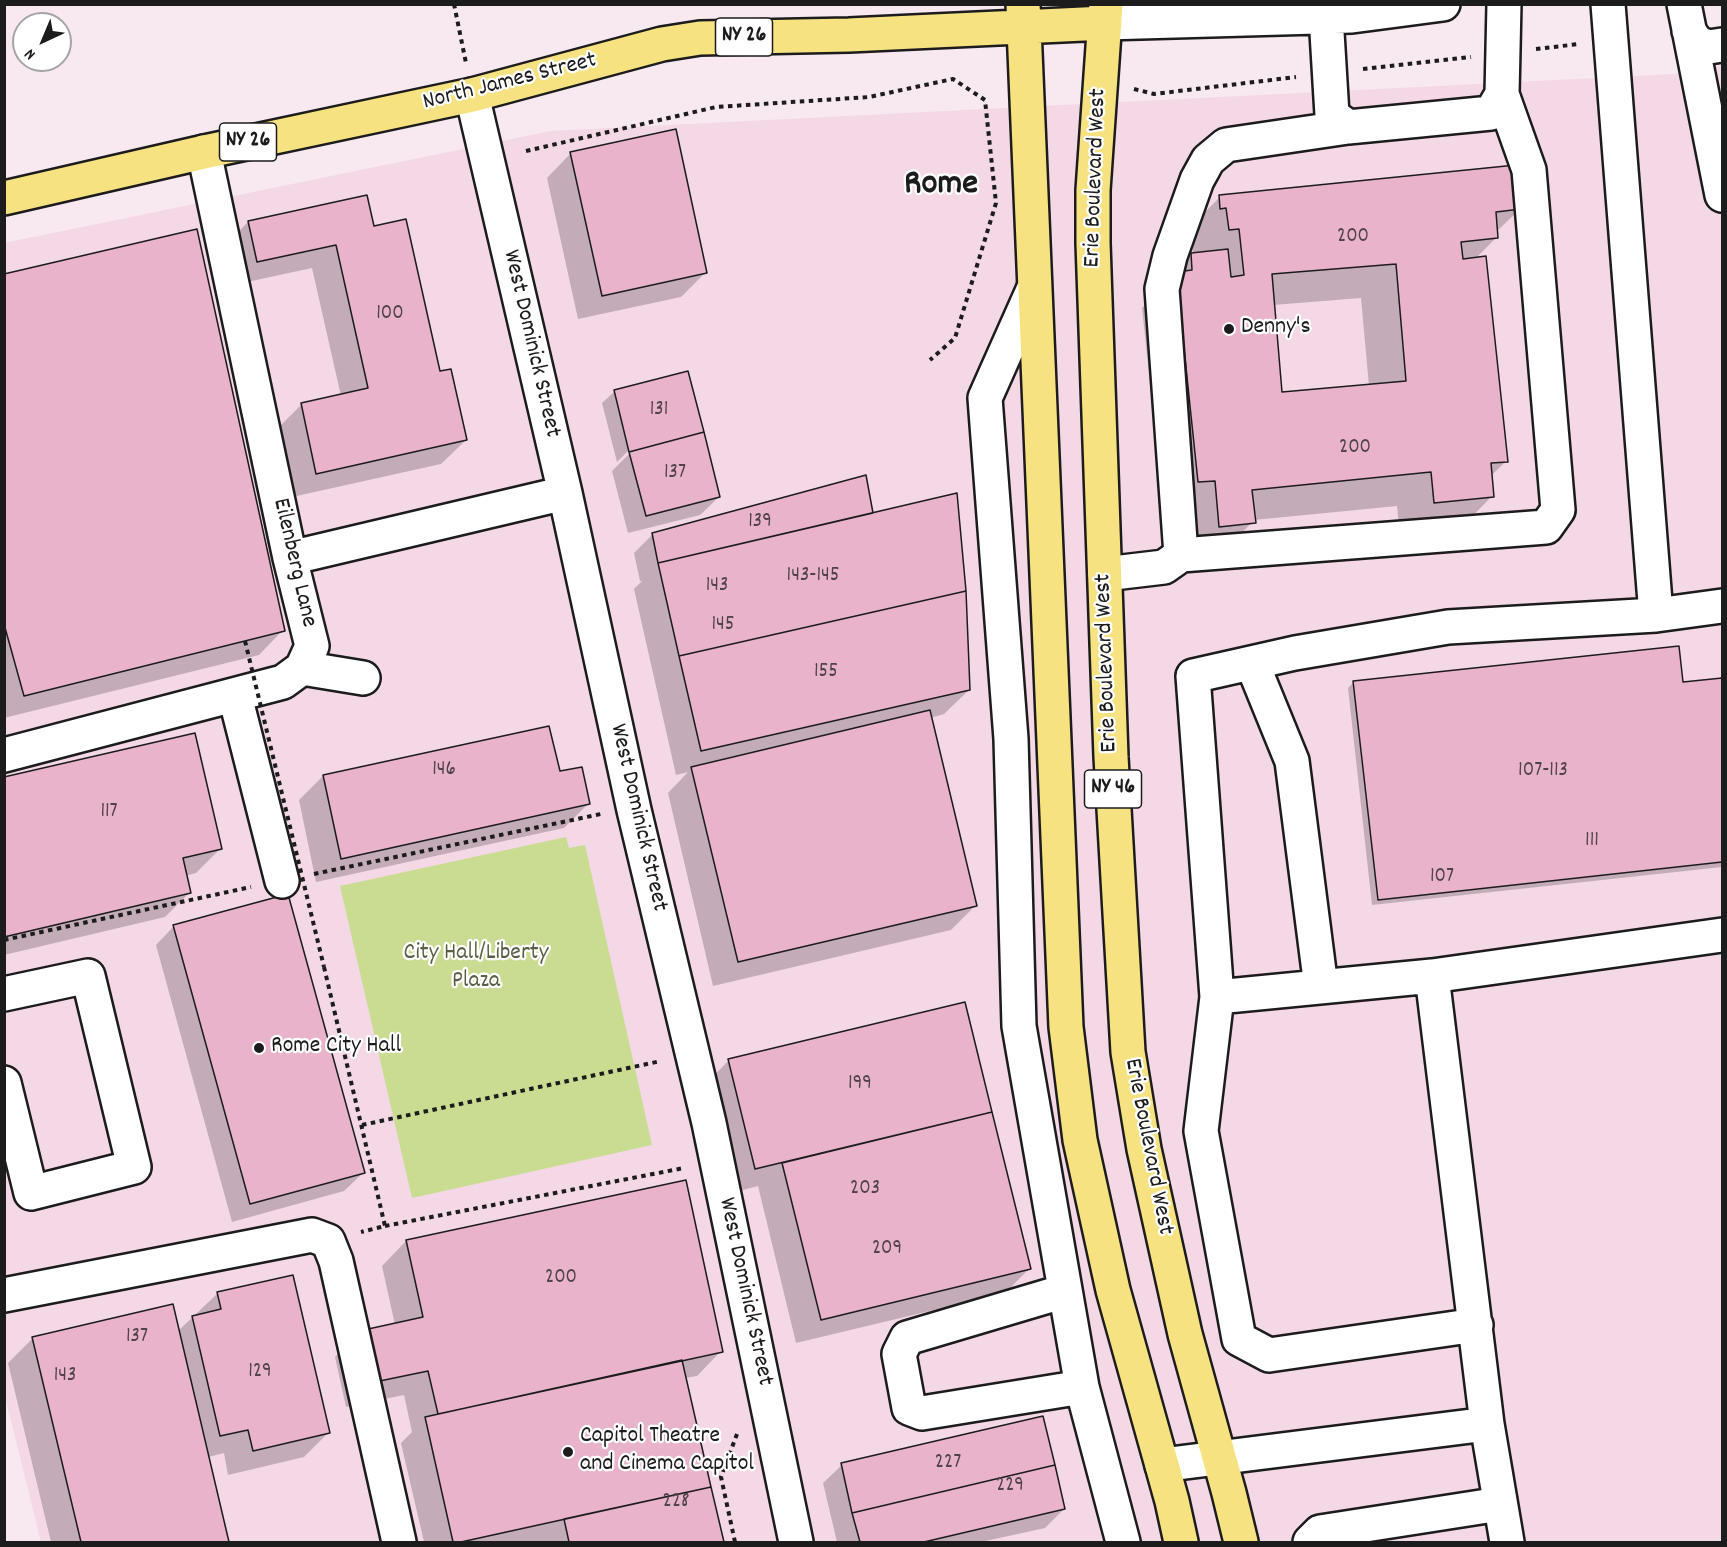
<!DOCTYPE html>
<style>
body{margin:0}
#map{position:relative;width:1727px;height:1547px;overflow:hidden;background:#f8e8f0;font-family:Dekko,sans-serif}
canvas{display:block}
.frame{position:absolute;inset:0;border:6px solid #1c1c1c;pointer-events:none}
.north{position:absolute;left:12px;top:12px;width:60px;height:60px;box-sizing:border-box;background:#fff;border:2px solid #a4a4a4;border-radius:50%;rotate:224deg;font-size:16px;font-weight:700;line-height:24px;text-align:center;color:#1c1c1c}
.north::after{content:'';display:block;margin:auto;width:21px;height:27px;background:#1c1c1c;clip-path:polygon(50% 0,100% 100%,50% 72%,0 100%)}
</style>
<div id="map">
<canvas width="1727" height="1547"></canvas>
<div class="frame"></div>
<div class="north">N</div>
</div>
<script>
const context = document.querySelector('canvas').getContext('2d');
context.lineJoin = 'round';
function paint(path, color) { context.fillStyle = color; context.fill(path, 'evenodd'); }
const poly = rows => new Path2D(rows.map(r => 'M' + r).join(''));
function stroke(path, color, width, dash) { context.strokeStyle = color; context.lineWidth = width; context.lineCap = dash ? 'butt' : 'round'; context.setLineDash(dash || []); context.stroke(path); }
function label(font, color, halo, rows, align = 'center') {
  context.font = font + ' Dekko,sans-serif'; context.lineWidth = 4.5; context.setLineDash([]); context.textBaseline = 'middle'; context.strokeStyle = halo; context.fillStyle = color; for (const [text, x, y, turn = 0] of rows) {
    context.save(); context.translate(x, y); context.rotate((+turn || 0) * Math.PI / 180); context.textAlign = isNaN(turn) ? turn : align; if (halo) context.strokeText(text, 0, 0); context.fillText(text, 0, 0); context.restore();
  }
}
paint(poly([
 [1722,65,1722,1542,41,1542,4,1392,4,243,551,131,1674,74]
]), '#f4d8e5');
paint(poly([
 [566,837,569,848,585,845,652,1145,412,1198,340,886]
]), '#c9dc91');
paint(poly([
 [571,153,706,272,681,297,578,319,547,178],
 [1220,197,1520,209,1496,232,1497,237,1475,259,1506,461,1490,477,1492,496,1458,531,1400,537,1397,506,1254,520,1219,557,1164,516,1142,308,1157,292,1157,289,1193,254,1192,242,1185,232],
 [1361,298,1369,386,1281,393,1273,305],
 [248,222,372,228,439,373,466,440,441,464,292,497,277,429,301,405,341,396,312,268,233,285,224,246],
 [4,276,283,630,259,655,4,718],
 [615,391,719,497,700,515,628,533,612,471,631,452,631,448,617,462,602,403],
 [872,515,969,690,944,714,930,718,975,906,951,930,713,986,668,793,688,772,676,775,634,589,642,581,640,581,634,553,653,534],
 [1722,679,1722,867,1372,905,1348,688,1354,682,1682,684],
 [558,773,588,804,564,828,316,882,299,800,323,776],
 [4,779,220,849,196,873,185,876,189,893,165,917,4,955],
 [174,926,363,1173,344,1191,232,1222,156,945],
 [964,1004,1029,1269,1005,1293,796,1343,758,1186,731,1193,705,1085,729,1060],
 [406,1241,721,1351,697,1376,685,1378,722,1542,424,1542,401,1443,412,1432,404,1395,346,1407,335,1357,360,1332,395,1325,382,1266],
 [218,1293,328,1433,304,1457,228,1475,224,1453,208,1457,228,1542,51,1542,8,1363,33,1338,178,1331],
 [842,1465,1064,1509,1045,1528,981,1542,837,1542,823,1483]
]), '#0003');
const building = poly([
 [676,129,707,273,602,296,570,152,676,129],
 [1516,165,1521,209,1496,212,1498,238,1461,242,1463,259,1486,256,1508,462,1491,463,1494,497,1434,503,1431,472,1252,490,1256,523,1219,527,1215,481,1198,482,1176,272,1192,270,1191,253,1228,249,1231,277,1244,275,1239,229,1229,230,1226,208,1220,209,1219,195,1516,165],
 [1396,264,1406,381,1282,392,1272,274,1396,264],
 [367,195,374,226,406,219,440,371,451,369,467,440,316,474,301,403,368,388,336,245,257,262,248,221,367,195],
 [197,229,285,631,24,696,4,624,4,274,197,229],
 [688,371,704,432,629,452,614,390,688,371],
 [704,432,720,497,646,516,629,452,704,432],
 [866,475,873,513,658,563,652,533,866,475],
 [957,493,966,591,679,656,658,563,957,493],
 [966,591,970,690,701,751,679,656,966,591],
 [1679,646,1683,682,1722,678,1722,862,1378,900,1353,681,1679,646],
 [930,710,977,906,738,962,691,767,930,710],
 [549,726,560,771,582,767,590,804,341,859,323,775,549,726],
 [195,733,222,849,183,858,191,893,4,937,4,777,195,733],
 [288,894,365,1173,250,1204,173,925,288,894],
 [965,1002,992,1112,755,1169,728,1059,965,1002],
 [992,1112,1031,1269,821,1320,782,1163,992,1112],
 [686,1180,723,1352,438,1414,428,1371,370,1383,359,1331,423,1317,406,1240,686,1180],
 [293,1275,330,1433,253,1451,248,1430,220,1436,192,1316,221,1309,217,1292,293,1275],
 [173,1304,229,1542,81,1542,32,1337,173,1304],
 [682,1360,711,1487,461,1542,453,1542,425,1417,682,1360],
 [1043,1416,1055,1465,852,1513,841,1463,1043,1416],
 [1055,1465,1065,1509,924,1542,860,1542,852,1513,1055,1465],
 [711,1487,724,1542,569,1542,564,1519,711,1487]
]);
paint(building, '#e9b3cc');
stroke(building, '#1c1c1c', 1.5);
const minor = poly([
 [1608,4,1656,615,1722,606],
 [1684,4,1722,195],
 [1326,16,1332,115,1348,127,1491,113,1502,94,1504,4],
 [1105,23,1352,16,1443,4],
 [1689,31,1697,43,1709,47,1722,45],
 [472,95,565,493,634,810,709,1123,796,1542],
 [1034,288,985,398,1011,739,1019,1026,1082,1387,1123,1542],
 [1181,555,1162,289,1170,256,1197,180,1208,160,1226,145,1348,127],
 [290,558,565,493],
 [1105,574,1164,567,1181,555,1546,527,1558,510,1529,170,1502,94],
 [1252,663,1292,761,1321,987],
 [302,668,363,678],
 [235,696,282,881],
 [4,755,283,682,302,668,312,646,290,558,204,152],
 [4,994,88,976,134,1167,31,1193,4,1083],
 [1217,997,1432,976],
 [1065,1291,907,1338,899,1354,909,1408,922,1413,1082,1387],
 [4,1295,312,1235,328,1241,336,1261,399,1542],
 [1476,1325,1269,1355,1239,1339,1201,1131,1217,997,1193,676,1295,653,1448,627,1656,615],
 [1487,1424,1507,1542],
 [1162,1465,1487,1424,1432,976,1722,935],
 [1310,1542,1320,1532,1500,1504]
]);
const major = poly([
 [1023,4,1066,1027,1080,1140,1113,1290,1172,1501,1181,1542],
 [1106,4,1093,190,1093,243,1111,757,1128,1052,1144,1149,1185,1334,1229,1493,1241,1542],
 [4,198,204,152,472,95,662,44,700,38,849,35,1105,23]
]);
stroke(minor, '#1c1c1c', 38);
stroke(major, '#1c1c1c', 38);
stroke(poly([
 [454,4,466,63],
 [1536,49,1579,44],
 [1363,69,1471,57],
 [1134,89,1154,94,1296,77],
 [526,151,716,107,869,97,953,79,985,100,996,203,955,338,930,360],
 [314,874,601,814],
 [4,940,251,887],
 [324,967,385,1226,361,1232],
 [362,1125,661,1061],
 [385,1226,684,1168],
 [735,1542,721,1477,737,1434]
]), '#1c1c1c', 4, [4.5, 4.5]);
stroke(minor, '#fff', 33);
stroke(major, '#f7e281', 33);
stroke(poly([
 [245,641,324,967]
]), '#1c1c1c', 4, [4.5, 4.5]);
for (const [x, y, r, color] of [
 [1229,329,6,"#1c1c1c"],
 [259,1048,6,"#1c1c1c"],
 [568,1452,6,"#1c1c1c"]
]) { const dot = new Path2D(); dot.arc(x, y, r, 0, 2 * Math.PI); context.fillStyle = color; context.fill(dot); stroke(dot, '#fff', 2); }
label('21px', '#4f4248', null, [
 ["200",1353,238],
 ["100",390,315],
 ["131",659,411],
 ["200",1355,449],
 ["137",675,474],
 ["139",760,523],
 ["143-145",813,577],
 ["143",717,587],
 ["145",723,626],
 ["155",826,673],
 ["146",444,771],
 ["107-113",1543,772],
 ["117",109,813],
 ["111",1592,842],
 ["107",1442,878],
 ["199",860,1085],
 ["203",865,1190],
 ["209",887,1250],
 ["200",561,1279],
 ["137",137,1338],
 ["129",260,1373],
 ["143",65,1377],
 ["227",948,1464],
 ["229",1010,1487],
 ["228",676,1503]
]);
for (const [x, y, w] of [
 [744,37,57],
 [248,142,57],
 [1113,789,57]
]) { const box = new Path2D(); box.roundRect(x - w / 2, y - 19, w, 38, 4.5); context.fillStyle = '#fff'; context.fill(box); stroke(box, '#1c1c1c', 1.5); }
label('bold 22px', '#1c1c1c', null, [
 ["NY 26",744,37],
 ["NY 26",248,142],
 ["NY 46",1113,789]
]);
label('24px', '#1c1c1c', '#fff', [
 ["North James Street",510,83,-14],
 ["Erie Boulevard West",1097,178,-88],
 ["West Dominick Street",530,344,77],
 ["Eilenberg Lane",293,563,77],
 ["Erie Boulevard West",1108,663,-92],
 ["West Dominick Street",637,818,77],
 ["Erie Boulevard West",1147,1147,79],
 ["West Dominick Street",744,1292,78]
]);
label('24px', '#1c1c1c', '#fff', [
 ["Denny's",1241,329],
 ["Rome City Hall",271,1048],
 ["Capitol Theatre",580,1438],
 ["and Cinema Capitol",580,1466]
], 'left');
label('24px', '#595f45', '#fff', [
 ["City Hall/Liberty",476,955],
 ["Plaza",476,983]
]);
label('bold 36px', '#1c1c1c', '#fff', [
 ["Rome",941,187]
]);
</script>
